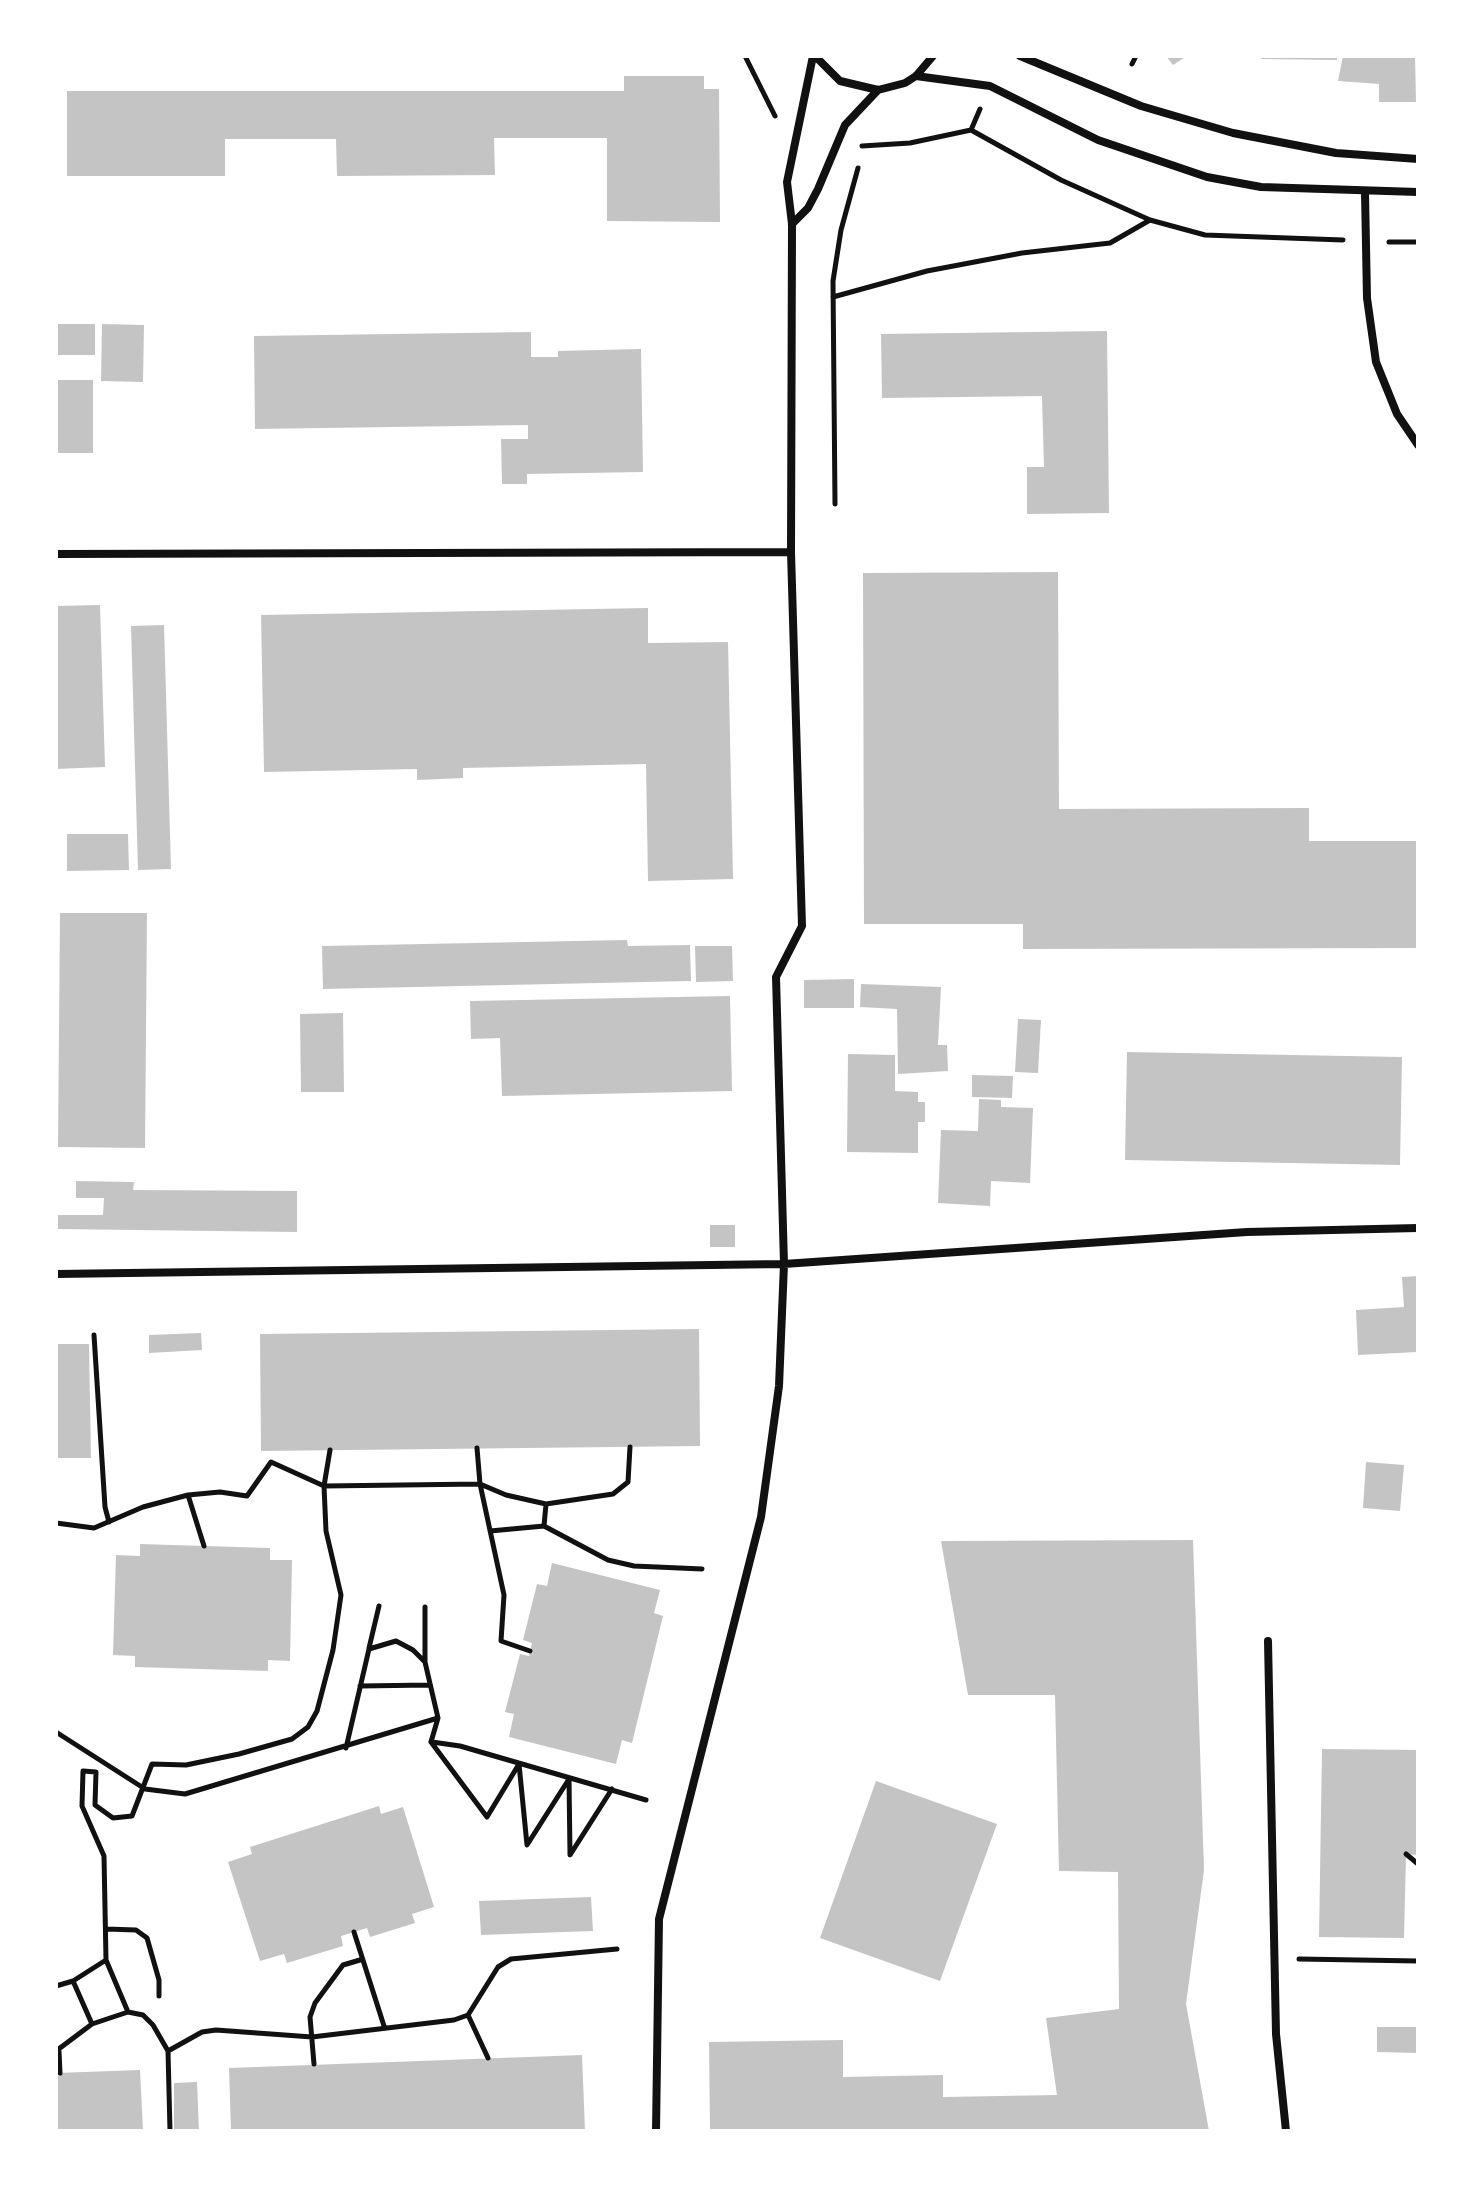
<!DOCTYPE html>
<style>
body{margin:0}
#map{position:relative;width:1474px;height:2187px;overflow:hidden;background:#fff;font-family:"Public Sans",sans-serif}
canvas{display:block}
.frame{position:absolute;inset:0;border:58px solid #fff;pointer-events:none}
</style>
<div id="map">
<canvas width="1474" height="2187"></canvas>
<div class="frame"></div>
</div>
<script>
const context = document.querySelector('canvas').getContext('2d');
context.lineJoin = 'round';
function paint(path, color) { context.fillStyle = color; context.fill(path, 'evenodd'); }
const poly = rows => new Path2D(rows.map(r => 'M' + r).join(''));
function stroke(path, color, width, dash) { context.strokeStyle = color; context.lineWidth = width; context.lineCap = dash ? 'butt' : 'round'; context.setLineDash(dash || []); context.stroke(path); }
paint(poly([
 [1166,56,1187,56,1173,65],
 [1261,56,1337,56,1337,60,1261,59],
 [1343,56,1415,56,1416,102,1379,102,1379,84,1338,81],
 [624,76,704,76,704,89,719,89,720,222,607,221,607,138,494,138,495,175,337,176,336,139,225,139,225,176,67,176,67,91,624,91],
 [56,324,95,324,95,355,56,355],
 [102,324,144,325,143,382,101,381],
 [1107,331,1109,513,1027,514,1027,467,1044,467,1042,396,882,398,881,334],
 [531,332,531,357,558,357,558,351,641,349,643,472,527,474,527,484,502,484,501,439,528,439,528,425,255,429,254,336],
 [56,380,93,380,93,453,56,453],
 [1058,572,1059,809,1309,808,1309,841,1418,841,1418,948,1023,949,1023,924,864,924,863,573],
 [100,605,105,767,56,769,56,606],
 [648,608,648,643,728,642,733,879,648,881,646,764,463,768,463,778,417,780,417,769,264,772,261,615],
 [164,625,171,869,138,870,131,626],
 [67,834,128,834,129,870,67,871],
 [60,913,147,913,145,1148,58,1147],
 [627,940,628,946,690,945,691,981,323,989,322,946],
 [695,946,732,946,733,981,696,982],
 [854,979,854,1008,804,1008,804,980],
 [861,984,941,987,938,1045,947,1045,948,1071,898,1074,897,1009,860,1007],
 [730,996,732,1091,502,1096,500,1038,471,1039,470,1001],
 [343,1013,344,1092,301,1092,300,1014],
 [1018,1019,1041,1020,1038,1073,1015,1072],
 [1127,1052,1402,1057,1400,1165,1125,1160],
 [848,1054,895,1055,895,1091,918,1092,918,1102,925,1102,925,1122,918,1122,918,1153,847,1152],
 [972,1075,1013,1076,1012,1098,972,1097],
 [979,1099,1001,1100,1001,1107,1033,1108,1030,1183,991,1181,990,1206,938,1203,941,1130,978,1131],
 [76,1181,134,1182,133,1190,297,1191,297,1232,56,1229,56,1215,103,1215,104,1198,76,1198],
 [710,1225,735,1225,735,1247,710,1247],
 [1418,1276,1418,1352,1358,1355,1356,1310,1404,1307,1402,1277],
 [699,1329,700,1446,261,1451,260,1334],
 [201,1333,202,1350,149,1353,149,1335],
 [56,1344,89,1344,91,1458,56,1458],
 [1366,1462,1404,1465,1400,1511,1363,1508],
 [1193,1540,1204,1870,1186,2004,1209,2131,710,2131,709,2042,843,2040,843,2077,943,2075,943,2097,1057,2095,1046,2018,1119,2009,1118,1872,1059,1871,1055,1695,968,1695,941,1541],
 [140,1544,270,1548,270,1560,292,1560,290,1661,268,1660,268,1671,135,1667,135,1656,113,1655,116,1555,140,1556],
 [552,1563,660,1590,654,1613,663,1616,632,1743,622,1740,616,1764,509,1737,514,1714,505,1712,520,1654,529,1656,532,1643,523,1640,537,1584,547,1586],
 [1322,1749,1418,1750,1418,1855,1406,1854,1404,1938,1319,1937],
 [876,1781,997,1824,940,1981,820,1938],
 [379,1806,381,1814,403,1807,434,1907,412,1914,415,1923,370,1937,367,1928,341,1936,343,1946,287,1963,284,1954,260,1961,228,1862,252,1854,250,1847],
 [591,1897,593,1931,481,1935,479,1901],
 [1377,2027,1418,2027,1418,2053,1377,2052],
 [582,2055,585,2131,231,2131,229,2068],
 [140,2070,143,2131,56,2131,56,2073],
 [197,2082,199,2131,174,2131,174,2083]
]), '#c4c4c4');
stroke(poly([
 [745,56,775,116],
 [1132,64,1136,56],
 [971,130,980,109],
 [862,146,910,143,971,130,1061,180,1150,220,1205,235,1343,240],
 [1389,242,1418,242],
 [833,297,927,271,1022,253,1110,243,1150,220],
 [835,504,833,281,841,230,858,168],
 [94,1335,105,1507,109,1522],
 [477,1448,480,1484,504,1595,501,1641,530,1651],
 [188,1495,204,1546],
 [56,1523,94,1528,143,1507,188,1495,220,1492,247,1496,271,1462,324,1486,480,1484,506,1495,546,1504,613,1494,628,1482,630,1447],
 [544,1526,546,1504],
 [490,1531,544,1526,608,1560,634,1566,702,1569],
 [369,1648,379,1606],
 [425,1661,425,1607],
 [360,1686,430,1685],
 [56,1732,145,1789,185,1794,438,1718],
 [431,1742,487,1817,519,1764,527,1845,569,1779,570,1855,612,1789],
 [432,1742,460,1746,646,1800],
 [346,1748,369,1649,396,1641,413,1650,425,1662,438,1718,431,1742],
 [1406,1854,1418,1864],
 [106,1929,136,1930,147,1938,159,1980,159,1996],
 [354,1932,384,2026],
 [1299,1959,1418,1961],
 [73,1981,92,2024],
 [56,1986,73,1981,106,1960],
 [128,2012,106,1960,104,1856,82,1806,83,1771,96,1772,95,1805,113,1818,132,1816,152,1764,186,1765,239,1754,292,1739,308,1727,317,1711,333,1650,341,1595,326,1531,324,1486,330,1450],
 [468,2015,488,2058],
 [56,2051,92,2024,128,2012,143,2015,153,2025,168,2051,170,2131],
 [59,2051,60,2073],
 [168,2051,202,2032,216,2030,312,2037,454,2020,468,2015,498,1967,511,1959,617,1949],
 [314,2064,310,2017,315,2003,343,1965,360,1960]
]), '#111', 5);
stroke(poly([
 [815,56,840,81,878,90,905,83,916,76,933,56],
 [1020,56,1141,106,1233,133,1336,153,1418,159],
 [916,76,990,86,1098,140,1207,177,1261,187,1418,192],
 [1365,193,1367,298,1376,362,1397,414,1418,445],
 [792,224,808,208,818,189,845,125,878,90],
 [56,554,791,552],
 [56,1274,784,1264,1247,1232,1418,1228],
 [1268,1641,1276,2034,1286,2131],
 [656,2131,659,1919,761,1517,779,1386,784,1264,776,977,802,926,791,552,792,224,787,182,813,56]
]), '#111', 8);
</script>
